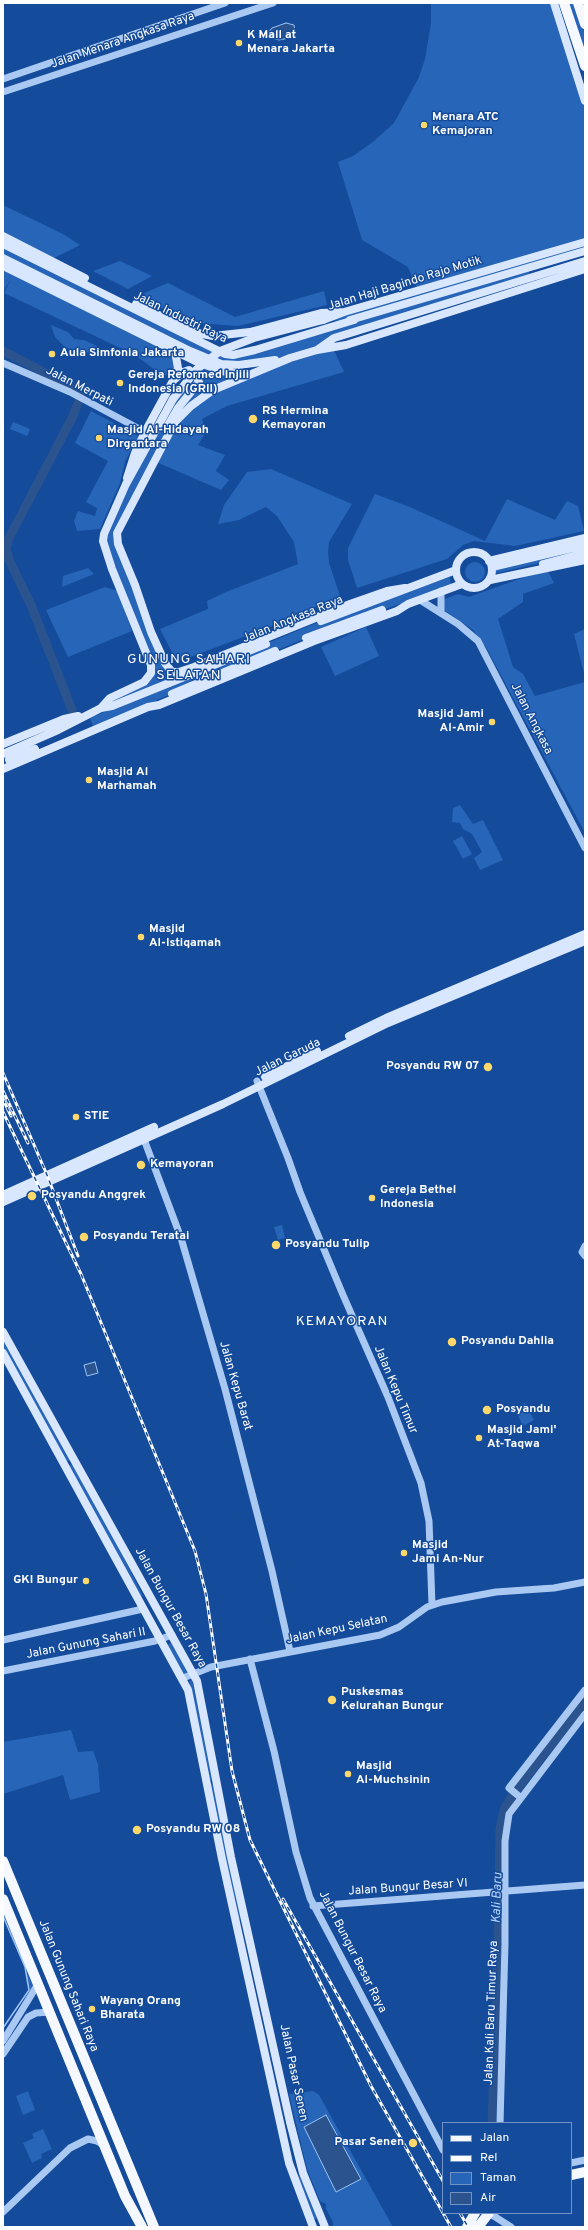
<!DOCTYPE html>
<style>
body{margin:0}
#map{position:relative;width:588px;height:2230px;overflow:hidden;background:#144b9b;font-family:Overpass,sans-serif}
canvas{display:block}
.frame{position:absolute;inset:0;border:4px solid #fff;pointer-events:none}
.legend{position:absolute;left:442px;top:2122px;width:130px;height:92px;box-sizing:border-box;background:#144b9b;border:1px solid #7293c3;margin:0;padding:5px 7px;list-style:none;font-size:12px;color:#fff}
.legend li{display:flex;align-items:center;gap:8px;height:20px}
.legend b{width:20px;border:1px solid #7293c3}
</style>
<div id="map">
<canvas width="588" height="2230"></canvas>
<div class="frame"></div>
<ul class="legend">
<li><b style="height:5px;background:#f5f9ff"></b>Jalan</li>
<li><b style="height:5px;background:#fff"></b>Rel</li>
<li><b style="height:11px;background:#2765b9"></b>Taman</li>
<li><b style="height:11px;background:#2b548f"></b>Air</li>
</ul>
</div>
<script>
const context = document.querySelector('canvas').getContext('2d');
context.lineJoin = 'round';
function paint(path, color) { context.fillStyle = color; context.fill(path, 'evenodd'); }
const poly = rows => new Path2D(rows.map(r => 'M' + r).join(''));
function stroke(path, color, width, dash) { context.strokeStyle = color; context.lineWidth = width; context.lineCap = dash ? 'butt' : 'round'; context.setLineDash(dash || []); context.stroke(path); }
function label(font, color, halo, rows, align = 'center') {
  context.font = font + ' Overpass,sans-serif'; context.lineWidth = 3; context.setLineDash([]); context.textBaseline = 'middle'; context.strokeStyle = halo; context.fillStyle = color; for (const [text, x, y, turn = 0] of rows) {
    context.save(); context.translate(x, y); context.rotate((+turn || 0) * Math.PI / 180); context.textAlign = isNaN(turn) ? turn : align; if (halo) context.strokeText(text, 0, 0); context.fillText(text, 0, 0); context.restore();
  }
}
paint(poly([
 [431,3,550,3,585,106,585,251,528,269,531,278,334,338,333,348,344,372,227,406,202,419,206,432,198,445,225,455,216,471,229,480,221,490,154,461,117,533,169,669,202,670,331,617,450,577,451,586,408,604,400,604,340,624,157,700,148,707,94,729,90,718,144,695,101,708,132,689,151,673,104,534,162,418,203,364,247,375,287,359,221,364,3,258,3,244,233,355,342,321,326,320,418,291,408,267,362,240,338,162,353,156,374,141,394,123,406,101,419,77,425,59,431,23],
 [564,3,577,3,585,25,585,66],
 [3,205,63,234,80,245,50,260,3,237],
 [120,261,152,276,128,289,93,271],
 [3,266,175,351,174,379,158,372,135,355,4,293,11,279,3,292],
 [168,283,235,317,324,291,327,305,238,326,194,323,150,303,144,293],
 [51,325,68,332,74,339,84,340,97,346,94,352,77,353,65,347,55,337],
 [91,411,138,436,125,462,120,483,100,529,77,531,74,521,78,511,95,516,97,508,86,502,108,461,75,443],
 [13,422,30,429,27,436,10,429],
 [271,469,352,504,329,542,328,552,329,563,340,596,270,627,177,662,160,629,208,609,207,601,226,592,298,564,294,542,277,516,266,507,239,520,218,524,224,505,247,472],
 [375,494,410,507,485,541,507,499,555,520,567,501,578,506,584,531,515,546,474,541,463,545,447,559,357,588,348,560,348,548],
 [585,540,585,553,492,574,492,571],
 '465 572a10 10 0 1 1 20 0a10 10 0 1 1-20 0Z',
 [88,568,94,574,62,587,63,576],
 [547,569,554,583,523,594,523,602,498,619,513,667,523,674,535,696,585,682,585,833,487,649,473,630,444,610,442,600,458,594,469,597],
 [105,587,118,591,132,631,68,657,46,610],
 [366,627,379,656,335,676,321,647],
 [585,629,585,677,574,634],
 [460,805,473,824,483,820,503,860,480,870,474,858,482,852,472,834,463,829,460,823,452,822,453,808],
 [462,836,472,854,463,859,453,841],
 [282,1225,285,1238,278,1240,274,1227],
 [3,1340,70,1460,66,1462,3,1348],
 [525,1403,534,1420,523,1426,515,1409],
 [72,1464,114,1538,143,1596,141,1597,68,1466],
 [171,1643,188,1672,184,1674,167,1645],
 [192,1680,213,1780,209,1781,189,1681],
 [71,1730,78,1752,93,1751,98,1764,100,1792,70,1800,63,1775,3,1794,3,1742],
 [214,1783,241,1919,237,1920,209,1784],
 [3,1899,38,1984,33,1993,29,1990,25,1967,3,1916],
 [28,2091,35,2110,23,2115,16,2096],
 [313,2091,319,2095,393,2227,333,2227,333,2222,326,2209,326,2204,320,2201,307,2169,289,2094],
 [43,2129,52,2149,41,2154,42,2158,32,2163,23,2143,34,2138,32,2134],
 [300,2176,317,2218,314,2220,297,2177]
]), '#2765b9');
const water = poly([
 [286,23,294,25,295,33,289,38,279,40,269,37,268,33,272,28,286,23],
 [95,1362,98,1373,87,1376,84,1365,95,1362],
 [326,2115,361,2179,336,2192,304,2127,326,2115]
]);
paint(water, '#2b548f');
stroke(water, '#9bc3f6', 1);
stroke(poly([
 [3,1916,25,1967,29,1990,3,2028]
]), '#9bc3f6', 1.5);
stroke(poly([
 [3,351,82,392,73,416,9,538,6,549,10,562,31,605,72,710],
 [492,2123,498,1955,500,1830,504,1810,513,1794,585,1701]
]), '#2b548f', 9);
stroke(poly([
 [3,79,225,3],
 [3,92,273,3],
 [3,363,70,392,145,432],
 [441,591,441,613],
 [420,600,458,624,478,641,585,848],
 [257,1081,288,1158,300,1192,343,1295,388,1397,421,1483,429,1521,432,1605],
 [142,1134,181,1238,225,1389,272,1571,290,1651],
 [585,1246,582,1252,585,1256],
 [3,1640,143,1609],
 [250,1659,274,1751,296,1852,310,1898,443,2150],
 [3,1671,155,1641,172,1635],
 [183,1678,211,1667,380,1635,399,1627,427,1607,442,1602,496,1592,554,1588,585,1582],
 [520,1797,509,1788,585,1690],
 [313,1906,585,1885],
 [3,2041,38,1984],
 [3,2054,28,2017,36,2013,50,2012],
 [500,2123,505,1944,505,1841,509,1814,585,1714],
 [571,2163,585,2160],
 [3,2212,70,2148,88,2139,97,2141,105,2146],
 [489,2213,511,2227]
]), '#a9c9f3', 7);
stroke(poly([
 [554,3,585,101],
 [3,236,85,278],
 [3,244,225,354,233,355,255,350,354,320],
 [3,258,190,351,221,364,239,365,275,360],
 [3,266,195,361,222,371,244,375],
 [136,304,190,330,202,334,213,336,250,332,321,313,344,312],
 [323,320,344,312,585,242],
 [350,320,585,251],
 [317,350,334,338,585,261],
 [167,427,178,408,199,382,196,375,189,370,183,372,175,379],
 [127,478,135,453,145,432,174,379,178,368,175,351],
 '456 570a18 18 0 1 1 36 0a18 18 0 1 1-36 0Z',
 [489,561,585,538],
 [543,564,585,553],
 [492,567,585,545],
 [490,580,585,560],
 [405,588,387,591,350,604,194,667,179,672,172,672,165,663,151,632,135,585,118,544,117,533,175,422,191,406,213,390,290,358,317,350,346,345,585,269],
 [321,621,456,570],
 [306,638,382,610],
 [172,694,275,651],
 [101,708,110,698,144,682,151,673,151,665,112,569,103,541,104,534,126,484,173,399],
 [3,744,64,719,78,716],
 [3,754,58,730,101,708,112,706,266,644],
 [9,760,35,749],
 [3,769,148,707,159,705,314,641,397,611,408,604,462,584],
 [349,1036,386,1018,585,934],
 [265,1077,317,1051],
 [3,1195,154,1127],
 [3,1202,223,1104,388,1023,585,941],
 [3,1332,197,1681,231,1857,290,2122,303,2173,325,2227],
 [3,1353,188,1690,222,1859,289,2163,313,2227]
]), '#d8e7fd', 8);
stroke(poly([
 [564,3,585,66],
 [578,3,585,24],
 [3,1861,154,2227],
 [3,1899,125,2196,142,2227],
 [571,2175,585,2172],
 [467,2227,475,2213],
 [478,2227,489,2213]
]), '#f5f9ff', 10);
const rail = poly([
 [3,1073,47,1175,78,1256],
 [3,1091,28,1143],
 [3,1099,11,1116],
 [3,1112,81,1274,195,1551,206,1594,232,1771,250,1840,371,2086,451,2227],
 [283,1899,443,2181],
 [460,2213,468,2227]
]);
stroke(rail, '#fff', 3);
stroke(rail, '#144b9b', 1.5, [4.5]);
stroke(poly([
 [173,399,197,369,220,351,254,338,323,320]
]), '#d8e7fd', 8);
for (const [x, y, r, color] of [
 [239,43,4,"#ffd86b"],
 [424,125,4,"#ffd86b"],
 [52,354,4,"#ffd86b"],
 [120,383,4,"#ffd86b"],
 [253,419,5,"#ffd86b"],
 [99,438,4,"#ffd86b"],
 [492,722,4,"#ffd86b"],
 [89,780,4,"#ffd86b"],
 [141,937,4,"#ffd86b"],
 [488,1067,5,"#ffd86b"],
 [76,1117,4,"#ffd86b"],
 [141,1165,5,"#ffd86b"],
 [32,1196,5,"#ffd86b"],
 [372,1198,4,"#ffd86b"],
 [84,1237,5,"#ffd86b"],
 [276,1245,5,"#ffd86b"],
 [452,1342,5,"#ffd86b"],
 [487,1410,5,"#ffd86b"],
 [479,1438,4,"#ffd86b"],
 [404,1553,4,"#ffd86b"],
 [86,1581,4,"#ffd86b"],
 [332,1700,5,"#ffd86b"],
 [348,1774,4,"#ffd86b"],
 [137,1830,5,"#ffd86b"],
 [92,2009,4,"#ffd86b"],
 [413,2143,5,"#ffd86b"]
]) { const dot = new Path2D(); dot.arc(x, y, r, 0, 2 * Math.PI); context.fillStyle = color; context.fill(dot); stroke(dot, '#144b9b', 1.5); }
label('bold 12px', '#fff', '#144b9b', [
 ["K Mall at",247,36],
 ["Menara Jakarta",247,50],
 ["Menara ATC",432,118],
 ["Kemajoran",432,132],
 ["Aula Simfonia Jakarta",60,354],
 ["Gereja Reformed Injili",128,376],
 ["Indonesia (GRII)",128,390],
 ["RS Hermina",262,412],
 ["Kemayoran",262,426],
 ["Masjid Al-Hidayah",107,431],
 ["Dirgantara",107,445],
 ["Masjid Jami",484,715,"right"],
 ["Al-Amir",484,729,"right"],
 ["Masjid Al",97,773],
 ["Marhamah",97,787],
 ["Masjid",149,930],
 ["Al-Istiqamah",149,944],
 ["Posyandu RW 07",479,1067,"right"],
 ["STIE",84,1117],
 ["Kemayoran",150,1165],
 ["Gereja Bethel",380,1191],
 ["Indonesia",380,1205],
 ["Posyandu Anggrek",41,1196],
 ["Posyandu Teratai",93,1237],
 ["Posyandu Tulip",285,1245],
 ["Posyandu Dahlia",461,1342],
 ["Posyandu",496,1410],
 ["Masjid Jami'",487,1431],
 ["At-Taqwa",487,1445],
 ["Masjid",412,1546],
 ["Jami An-Nur",412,1560],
 ["GKI Bungur",78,1581,"right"],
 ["Puskesmas",341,1693],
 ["Kelurahan Bungur",341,1707],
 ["Masjid",356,1767],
 ["Al-Muchsinin",356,1781],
 ["Posyandu RW 08",146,1830],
 ["Wayang Orang",100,2002],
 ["Bharata",100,2016],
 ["Pasar Senen",404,2143,"right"]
], 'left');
label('12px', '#fff', '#144b9b', [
 ["Jalan Menara Angkasa Raya",123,41,-19],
 ["Jalan Haji Bagindo Rajo Motik",405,284,-17],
 ["Jalan Industri Raya",180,318,26],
 ["Jalan Merpati",79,387,27],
 ["Jalan Angkasa Raya",293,620,-22],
 ["Jalan Angkasa",531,719,63],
 ["Jalan Garuda",288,1058,-26],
 ["Jalan Kepu Barat",235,1386,74],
 ["Jalan Kepu Timur",395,1390,67],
 ["Jalan Bungur Besar Raya",170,1608,61],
 ["Jalan Kepu Selatan",337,1630,-12],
 ["Jalan Gunung Sahari II",86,1644,-11],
 ["Jalan Bungur Besar VI",408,1888,-4],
 ["Jalan Bungur Besar Raya",352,1952,63],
 ["Jalan Gunung Sahari Raya",68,1986,68],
 ["Jalan Kali Baru Timur Raya",492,2013,-88],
 ["Jalan Pasar Senen",293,2073,78]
]);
label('italic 13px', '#b6d3fa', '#144b9b', [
 ["Kali Baru",498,1898,-88]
]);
context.letterSpacing = '1px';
label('14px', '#fff', '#144b9b', [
 ["GUNUNG SAHARI",189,660],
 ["SELATAN",189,676],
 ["KEMAYORAN",342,1322]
]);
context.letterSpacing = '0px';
</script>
